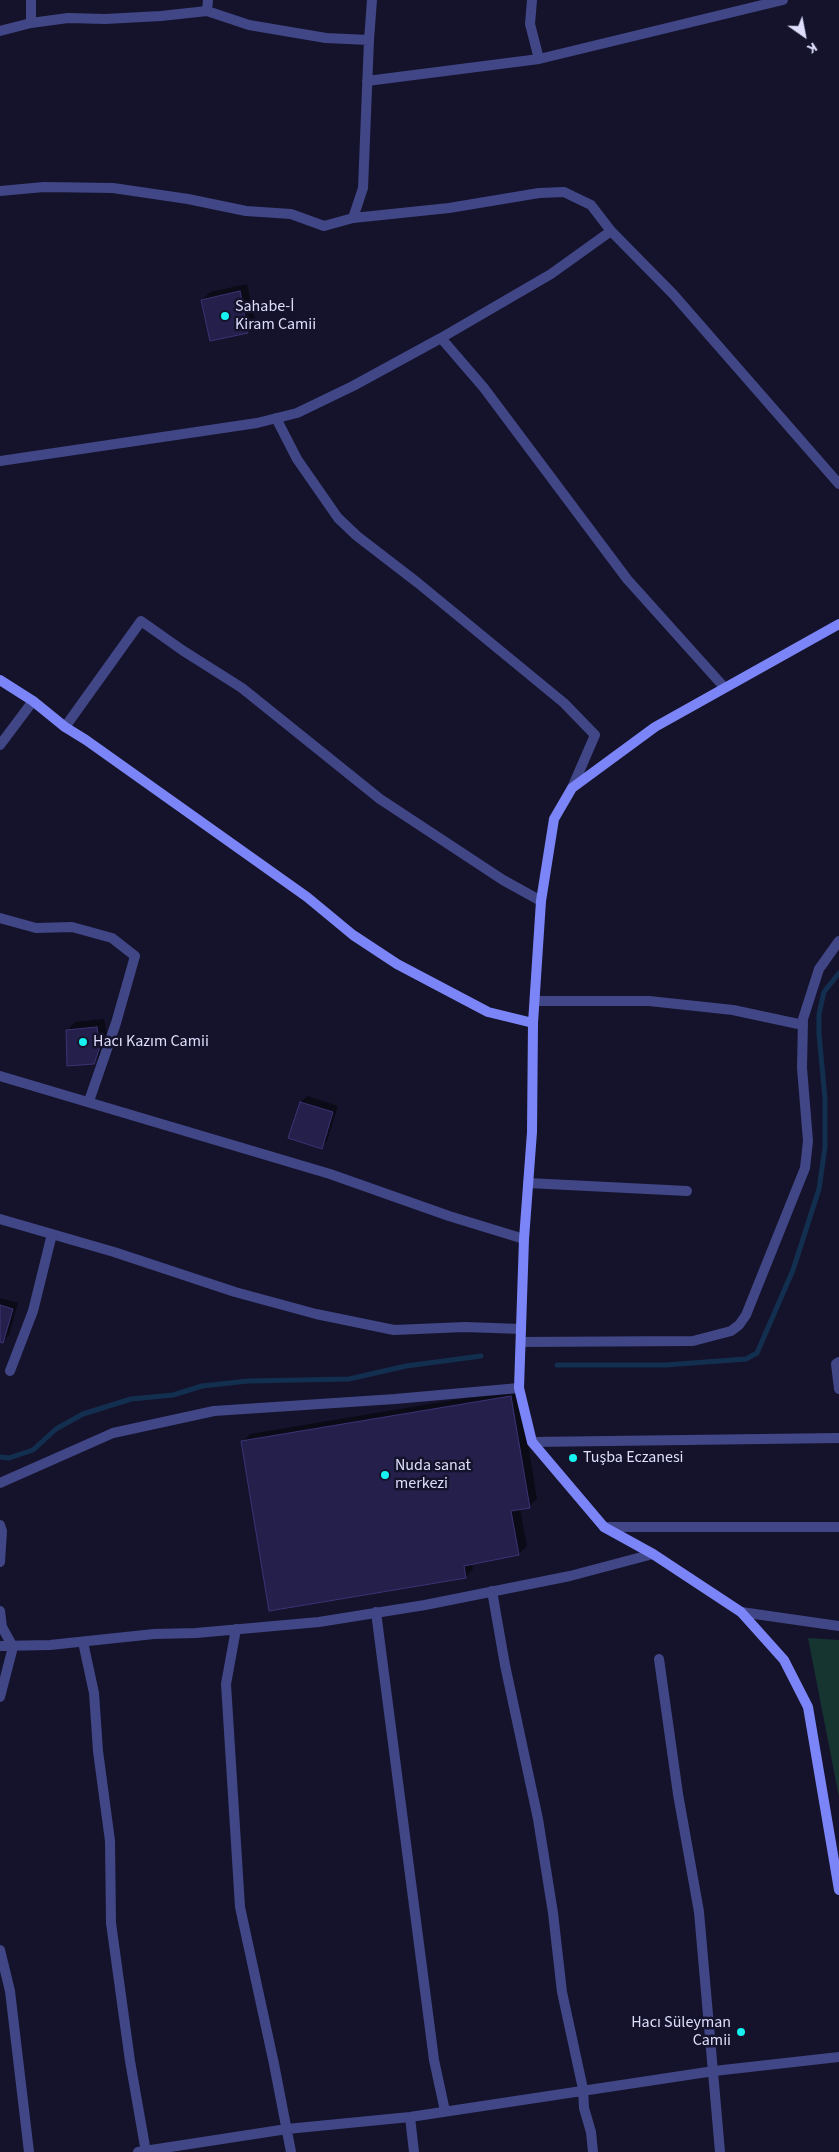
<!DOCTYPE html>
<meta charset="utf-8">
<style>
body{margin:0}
#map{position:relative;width:839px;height:2152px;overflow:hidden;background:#15132b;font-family:"Source Sans 3",sans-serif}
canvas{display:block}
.north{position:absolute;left:779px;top:10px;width:50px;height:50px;-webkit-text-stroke:4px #15132b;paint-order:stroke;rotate:147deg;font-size:14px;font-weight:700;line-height:20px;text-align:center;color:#dfdffd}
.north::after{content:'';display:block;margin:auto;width:18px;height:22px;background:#dfdffd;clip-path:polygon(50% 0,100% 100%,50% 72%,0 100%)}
</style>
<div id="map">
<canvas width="839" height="2152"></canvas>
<div class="north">K</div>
</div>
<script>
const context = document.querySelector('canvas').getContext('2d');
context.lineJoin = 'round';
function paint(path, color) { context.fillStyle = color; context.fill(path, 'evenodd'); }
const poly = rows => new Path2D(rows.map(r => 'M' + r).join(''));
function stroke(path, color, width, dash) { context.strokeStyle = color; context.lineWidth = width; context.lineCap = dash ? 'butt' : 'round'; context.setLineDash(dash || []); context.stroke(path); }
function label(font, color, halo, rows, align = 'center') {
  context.font = font + ' "Source Sans 3",sans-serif'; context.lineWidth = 5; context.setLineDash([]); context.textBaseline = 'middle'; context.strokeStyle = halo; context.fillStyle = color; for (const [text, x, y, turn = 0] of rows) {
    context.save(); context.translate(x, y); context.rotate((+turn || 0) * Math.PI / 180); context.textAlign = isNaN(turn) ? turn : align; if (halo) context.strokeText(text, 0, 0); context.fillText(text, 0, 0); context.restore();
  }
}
paint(poly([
 [808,1638,839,1640,839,1797]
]), '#163430');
paint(poly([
 [247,284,256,324,248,332,211,340,202,300,210,292],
 [104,1019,108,1038,102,1054,94,1062,67,1030,75,1022],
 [307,1096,338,1106,327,1141,321,1147,301,1102],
 [0,1298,18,1303,9,1335,3,1341,0,1340],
 [519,1389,537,1499,529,1507,520,1508,527,1546,519,1554,472,1563,473,1569,466,1577,242,1442,250,1434]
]), '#0007');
stroke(poly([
 [557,1365,666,1365,746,1359,757,1353,793,1270,819,1189,825,1147,825,1099,819,1034,819,1014,824,992,839,973],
 [0,1457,9,1458,33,1450,56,1429,83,1414,131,1399,173,1395,202,1386,248,1381,349,1379,406,1366,481,1356]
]), '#132f4f', 5);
const building = poly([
 [240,291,248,333,210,341,201,300,240,291],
 [97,1027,100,1047,94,1064,67,1066,66,1030,97,1027],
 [300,1102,333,1112,322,1149,288,1138,300,1102],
 [0,1305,13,1309,3,1343,0,1342,0,1305],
 [511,1396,530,1508,511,1511,519,1555,464,1566,466,1578,269,1611,241,1441,511,1396]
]);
paint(building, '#24204b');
stroke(building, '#3a3475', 1);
stroke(poly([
 [532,0,530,24,539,59],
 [207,11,208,0],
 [31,23,31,0],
 [0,31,31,23,68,18,105,19,161,16,207,11,249,25,326,38,369,40],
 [367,81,539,59,783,0],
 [0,191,44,187,113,188,188,199,246,211,291,214,324,226,353,218,449,208,539,193,564,192,591,205,611,231,673,294,839,484],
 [353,218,363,188,369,40,372,0],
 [441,338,484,388,627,579,724,687],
 [276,418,297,459,338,518,357,536,418,583,564,703,595,735,572,788],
 [0,461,257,423,297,413,353,386,441,338,551,274,611,231],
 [65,727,141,621,182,650,242,688,380,799,503,880,541,901],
 [0,745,33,701],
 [0,918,36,928,72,927,112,938,135,956,116,1023,89,1101],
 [535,1001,649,1001,733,1010,803,1025],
 [0,1076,330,1174,449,1216,524,1239],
 [528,1183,687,1191],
 [0,1219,114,1252,235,1292,316,1314,394,1330,465,1327,521,1329],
 [521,1342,693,1341,731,1331,739,1325,746,1315,805,1168,808,1141,802,1068,803,1019,819,969,839,941],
 [839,1362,836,1364,839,1389],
 [10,1371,33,1311,52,1234],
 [532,1442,839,1438],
 [0,1483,113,1433,214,1411,395,1399,519,1388],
 [0,1525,2,1531,0,1562],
 [604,1527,839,1527],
 [492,1591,505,1665,538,1819,553,1913,562,1992,583,2089,584,2108,591,2132,593,2152],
 [0,1611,2,1627,13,1647,0,1697],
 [376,1612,434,2060,445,2111],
 [741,1612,839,1626],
 [236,1629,226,1684,240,1907,274,2064,291,2152],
 [83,1642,94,1693,98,1751,110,1841,111,1923,130,2061,146,2152],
 [0,1646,50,1645,154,1634,196,1633,319,1622,425,1605,570,1576,653,1554],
 [659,1659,678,1794,699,1912,720,2152],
 [0,1950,10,1991,29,2152],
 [410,2117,414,2152],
 [138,2152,287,2129,410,2117,714,2071,839,2057]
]), '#414687', 10);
stroke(poly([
 [839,624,655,727,572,788,554,819,541,901,533,1023,532,1132,524,1239,519,1388,532,1442,604,1527,653,1554,741,1612,784,1660,808,1707,839,1890],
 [0,680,33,701,65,727,86,740,307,897,353,935,397,964,488,1012,533,1023]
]), '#7c85f7', 10);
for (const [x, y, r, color] of [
 [225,316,5,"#17f1f1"],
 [83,1042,5,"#17f1f1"],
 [573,1458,5,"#17f1f1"],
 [385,1475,5,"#17f1f1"],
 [741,2032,5,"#17f1f1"]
]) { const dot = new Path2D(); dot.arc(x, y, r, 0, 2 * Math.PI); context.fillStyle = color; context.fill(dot); stroke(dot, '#15132b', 2); }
label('16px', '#dfdffd', '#15132b', [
 ["Sahabe-İ",235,307],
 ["Kiram Camii",235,325],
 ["Hacı Kazım Camii",93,1042],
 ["Tuşba Eczanesi",583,1458],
 ["Nuda sanat",395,1466],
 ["merkezi",395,1484],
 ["Hacı Süleyman",731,2023,"right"],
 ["Camii",731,2041,"right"]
], 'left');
</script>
